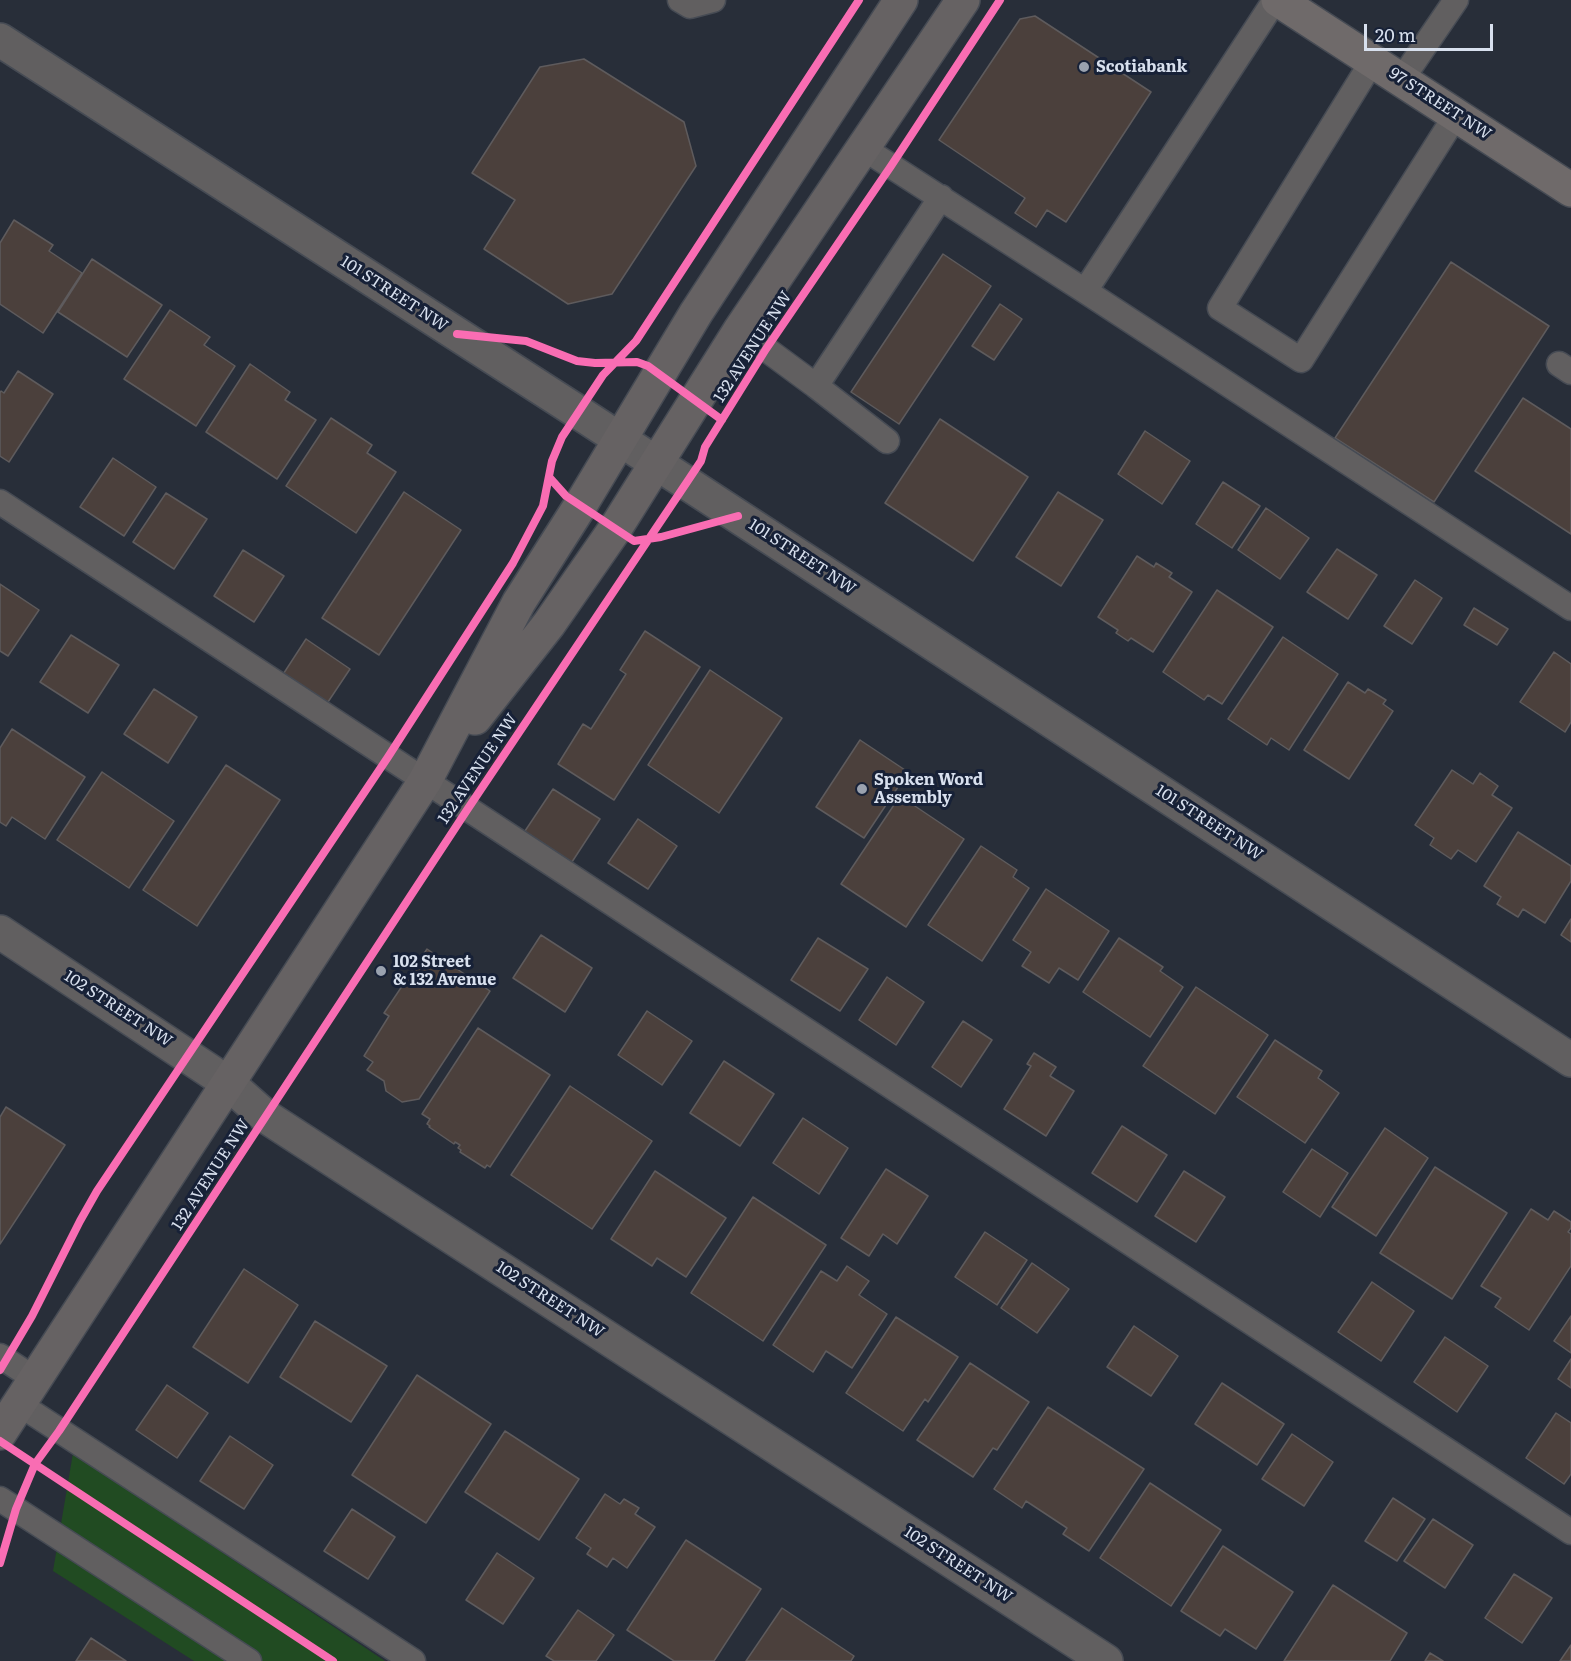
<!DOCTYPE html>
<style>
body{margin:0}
#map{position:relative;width:1571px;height:1661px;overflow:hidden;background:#282e39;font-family:Literata,serif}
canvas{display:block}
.scale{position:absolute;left:1364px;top:24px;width:129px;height:27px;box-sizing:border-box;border:3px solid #d8e0ee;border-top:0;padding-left:8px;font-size:18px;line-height:21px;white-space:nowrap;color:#d8e0ee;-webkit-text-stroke:4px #172137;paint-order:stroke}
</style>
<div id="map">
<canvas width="1571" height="1661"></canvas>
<div class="scale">20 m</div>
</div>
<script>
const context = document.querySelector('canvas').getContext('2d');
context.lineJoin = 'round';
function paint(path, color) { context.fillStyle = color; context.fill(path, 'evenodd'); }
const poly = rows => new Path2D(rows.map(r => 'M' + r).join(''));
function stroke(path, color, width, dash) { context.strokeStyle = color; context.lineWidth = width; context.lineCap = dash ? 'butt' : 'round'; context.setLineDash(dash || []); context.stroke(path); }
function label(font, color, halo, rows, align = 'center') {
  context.font = font + ' Literata,serif'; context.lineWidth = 6; context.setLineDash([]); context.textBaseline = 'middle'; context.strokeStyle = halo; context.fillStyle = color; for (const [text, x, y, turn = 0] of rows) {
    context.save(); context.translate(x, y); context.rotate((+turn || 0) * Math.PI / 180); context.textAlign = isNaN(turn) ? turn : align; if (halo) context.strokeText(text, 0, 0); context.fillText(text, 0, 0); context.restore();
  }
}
paint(poly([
 [73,1453,385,1661,194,1661,53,1571]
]), '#214b22');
const building = poly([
 [1035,16,1151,92,1066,222,1047,210,1036,227,1015,213,1025,198,939,140,1020,19,1035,16],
 [584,59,684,122,696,166,612,294,568,304,484,249,515,200,472,173,540,67,584,59],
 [14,220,53,245,49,251,82,273,43,333,0,304,0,243,14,220],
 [943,254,991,286,899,424,851,392,943,254],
 [92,259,162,305,127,357,58,312,92,259],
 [1451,262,1549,326,1434,502,1335,438,1451,262],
 [1000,304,1022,319,994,360,972,346,1000,304],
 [170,310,210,337,204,345,235,366,196,426,124,379,170,310],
 [250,364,290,392,285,400,316,420,277,479,206,432,250,364],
 [18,371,53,394,9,462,0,456,0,393,1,391,4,393,18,371],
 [1523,398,1571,429,1571,534,1475,471,1523,398],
 [331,418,372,445,367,453,396,472,356,533,286,486,331,418],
 [940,419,1028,477,973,561,885,503,940,419],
 [1145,431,1190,461,1162,504,1118,474,1145,431],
 [113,458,156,487,124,536,80,507,113,458],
 [1223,482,1260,506,1232,548,1196,524,1223,482],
 [404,492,461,530,379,655,322,618,404,492],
 [1058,492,1103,520,1061,586,1016,557,1058,492],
 [166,493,207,519,174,569,133,542,166,493],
 [1266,508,1309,538,1280,579,1238,550,1266,508],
 [1337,549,1377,575,1348,619,1307,592,1337,549],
 [243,550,284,576,254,622,214,596,243,550],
 [1137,556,1154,567,1156,563,1172,573,1169,577,1192,592,1153,652,1131,638,1128,641,1116,633,1118,630,1098,617,1137,556],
 [1415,580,1442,598,1412,644,1384,626,1415,580],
 [0,584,39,610,8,656,0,651,0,584],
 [1217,590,1273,627,1222,704,1208,695,1204,700,1163,672,1217,590],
 [1474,608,1508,629,1497,645,1464,625,1474,608],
 [645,631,700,667,614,800,558,764,583,724,591,729,626,674,620,670,645,631],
 [71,635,119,665,88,713,40,682,71,635],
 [1283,637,1338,674,1289,750,1271,738,1267,745,1228,719,1283,637],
 [306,639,350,669,324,708,280,679,306,639],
 [1554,652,1571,664,1571,722,1565,732,1520,702,1554,652],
 [710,670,782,718,719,813,648,765,710,670],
 [1348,682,1365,693,1368,689,1386,700,1383,704,1393,711,1349,779,1304,750,1348,682],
 [154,689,197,717,168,763,124,734,154,689],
 [12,729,85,777,45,839,12,817,6,826,0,822,0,748,12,729],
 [860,740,908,772,864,838,816,807,860,740],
 [226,765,280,800,197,926,143,890,226,765],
 [1452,770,1473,784,1480,773,1498,786,1492,795,1512,808,1476,862,1458,850,1451,859,1430,845,1434,838,1415,825,1452,770],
 [102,772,174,821,129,888,57,840,102,772],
 [553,789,600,819,570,865,523,834,553,789],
 [900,796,964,839,906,927,841,884,900,796],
 [638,819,677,846,648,889,608,863,638,819],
 [1518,832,1571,866,1571,881,1545,923,1523,909,1518,917,1497,904,1501,897,1484,886,1518,832],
 [981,846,1017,870,1013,877,1029,888,982,961,928,925,981,846],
 [1046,889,1109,931,1078,980,1059,968,1049,983,1022,966,1031,952,1013,940,1046,889],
 [1571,919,1571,942,1561,935,1571,919],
 [541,935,592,968,565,1012,513,978,541,935],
 [818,938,868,969,840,1011,791,980,818,938],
 [1119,938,1163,967,1160,971,1183,987,1150,1037,1083,992,1119,938],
 [427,949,490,991,419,1099,402,1102,386,1091,384,1081,367,1070,373,1062,364,1056,389,1016,384,1013,427,949],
 [887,977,924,1002,896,1045,859,1020,887,977],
 [1196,987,1268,1035,1215,1114,1143,1066,1196,987],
 [647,1011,692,1041,662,1085,618,1055,647,1011],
 [963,1021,992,1040,961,1087,932,1067,963,1021],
 [478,1028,550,1075,490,1167,487,1165,485,1168,460,1152,461,1150,458,1148,460,1145,455,1142,454,1144,429,1127,430,1126,427,1124,430,1119,422,1114,478,1028],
 [1275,1040,1322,1071,1318,1078,1339,1093,1305,1143,1237,1097,1275,1040],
 [1034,1053,1056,1067,1050,1076,1074,1091,1046,1136,1004,1109,1031,1066,1027,1064,1034,1053],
 [724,1061,774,1094,740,1146,690,1113,724,1061],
 [570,1086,652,1141,592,1229,511,1175,570,1086],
 [6,1107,65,1145,0,1244,0,1117,6,1107],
 [803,1118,848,1148,819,1194,773,1163,803,1118],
 [1122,1126,1167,1155,1137,1202,1092,1173,1122,1126],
 [1385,1128,1428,1158,1376,1236,1332,1207,1385,1128],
 [1312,1149,1348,1173,1320,1217,1283,1192,1312,1149],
 [1435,1167,1507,1213,1452,1299,1380,1253,1435,1167],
 [886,1169,928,1196,897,1244,883,1234,869,1256,841,1238,886,1169],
 [655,1171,726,1218,686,1277,657,1258,652,1266,611,1239,655,1171],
 [1184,1171,1225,1197,1196,1242,1155,1216,1184,1171],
 [753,1197,826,1245,763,1341,691,1293,753,1197],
 [1531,1209,1548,1220,1554,1211,1571,1222,1571,1228,1568,1232,1571,1234,1571,1266,1529,1330,1495,1307,1501,1298,1481,1286,1531,1209],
 [985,1232,1027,1260,997,1305,955,1277,985,1232],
 [1032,1263,1069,1289,1037,1333,1001,1308,1032,1263],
 [847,1266,869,1281,859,1295,887,1314,852,1368,826,1351,813,1372,773,1345,821,1271,837,1281,847,1266],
 [244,1269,298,1305,248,1383,193,1347,244,1269],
 [1372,1282,1414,1311,1381,1361,1338,1332,1372,1282],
 [1571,1316,1571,1353,1554,1341,1571,1316],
 [896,1317,958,1357,928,1402,925,1399,903,1431,846,1393,896,1317],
 [315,1321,387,1366,351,1422,280,1377,315,1321],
 [1134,1326,1178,1356,1151,1396,1107,1367,1134,1326],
 [1445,1337,1488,1366,1457,1412,1414,1382,1445,1337],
 [1571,1359,1571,1388,1558,1379,1571,1359],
 [970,1363,1029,1402,997,1450,993,1448,973,1477,917,1440,970,1363],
 [417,1375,491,1424,426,1523,352,1475,417,1375],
 [1222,1383,1284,1424,1257,1465,1195,1424,1222,1383],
 [167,1385,208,1413,177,1458,136,1430,167,1385],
 [1048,1407,1144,1469,1089,1551,1063,1534,1067,1528,1026,1501,1022,1508,994,1489,1048,1407],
 [1556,1413,1571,1423,1571,1474,1564,1484,1526,1458,1556,1413],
 [505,1431,579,1479,539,1540,465,1492,505,1431],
 [1292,1434,1333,1462,1304,1506,1262,1479,1292,1434],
 [230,1436,273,1465,244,1509,200,1481,230,1436],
 [1150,1483,1221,1530,1171,1606,1100,1558,1150,1483],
 [605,1494,620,1504,624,1499,639,1508,635,1514,655,1527,627,1568,613,1558,607,1567,587,1554,591,1548,576,1538,605,1494],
 [1393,1498,1425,1519,1397,1561,1365,1541,1393,1498],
 [352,1509,395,1537,368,1579,324,1551,352,1509],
 [1433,1519,1473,1545,1445,1588,1404,1561,1433,1519],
 [686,1540,761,1589,714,1661,674,1661,627,1630,686,1540],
 [1223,1546,1293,1592,1256,1649,1225,1629,1220,1636,1181,1611,1223,1546],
 [497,1553,534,1578,503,1624,466,1600,497,1553],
 [1514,1574,1552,1598,1522,1643,1485,1618,1514,1574],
 [1333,1585,1407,1633,1390,1661,1284,1661,1333,1585],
 [782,1608,854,1656,851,1661,746,1661,782,1608],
 [578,1610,614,1635,596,1661,554,1661,546,1656,578,1610],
 [91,1638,126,1661,76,1661,91,1638],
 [1571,1645,1571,1661,1560,1661,1571,1645],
 [1430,1653,1443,1661,1425,1661,1430,1653]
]);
paint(building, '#4b403c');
stroke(building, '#5e5b5d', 1.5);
const lane = poly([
 [680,0,690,6,713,0],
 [1373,60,1220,308,1301,360,1456,115],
 [1402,79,1456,0],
 [863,148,1085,291,1571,608],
 [1085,291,1275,0],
 [740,330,816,386,941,197],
 [1559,364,1571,372],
 [816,386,887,441],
 [0,502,1571,1532],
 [0,1356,35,1379],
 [19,1404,413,1661],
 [0,1499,249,1661]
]);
const street = poly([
 [0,40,578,412,1571,1060],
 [0,932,228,1083,265,1116,1106,1661]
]);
const secondary = poly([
 [475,718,549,624,615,529,740,330,963,0],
 [0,1433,425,781,519,602,580,506,696,313,901,0]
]);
const primary = poly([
 [1278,0,1571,190]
]);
stroke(lane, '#464b54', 27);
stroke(street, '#464b54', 36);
stroke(secondary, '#464b54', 36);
stroke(primary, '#464b54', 36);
stroke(lane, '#615f60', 24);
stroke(street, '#615f60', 33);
stroke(secondary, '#666263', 33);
stroke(primary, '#6f6a6a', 33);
stroke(poly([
 [457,334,526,341,577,361,595,363,637,362,648,366,722,420],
 [549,477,566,496,634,541,661,537,738,516],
 [0,1370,32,1316,80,1221,97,1191,388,757,513,563,543,506,552,461,562,437,603,375,636,341,859,0],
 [0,1441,333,1661],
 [0,1563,16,1509,35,1464,59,1431,467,810,687,482,701,461,705,447,766,349,891,166,1000,0]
]), '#f96db3', 8);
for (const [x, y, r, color] of [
 [1084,67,6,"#9aa2af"],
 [862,789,6,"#9aa2af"],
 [381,971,6,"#9aa2af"]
]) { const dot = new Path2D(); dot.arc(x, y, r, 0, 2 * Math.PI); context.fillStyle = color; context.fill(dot); stroke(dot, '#172137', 2); }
label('bold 16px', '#d8e0ee', '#172137', [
 ["Scotiabank",1096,67],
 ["Spoken Word",874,780],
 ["Assembly",874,798],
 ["102 Street",393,962],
 ["& 132 Avenue",393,980]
], 'left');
label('16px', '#d8e0ee', '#172137', [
 ["97 STREET NW",1440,104,33],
 ["101 STREET NW",394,294,33],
 ["132 AVENUE NW",753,347,-57],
 ["101 STREET NW",802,557,33],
 ["132 AVENUE NW",478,769,-56],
 ["101 STREET NW",1209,823,33],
 ["102 STREET NW",118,1009,33],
 ["132 AVENUE NW",211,1175,-57],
 ["102 STREET NW",550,1300,33],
 ["102 STREET NW",958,1565,33]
]);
</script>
